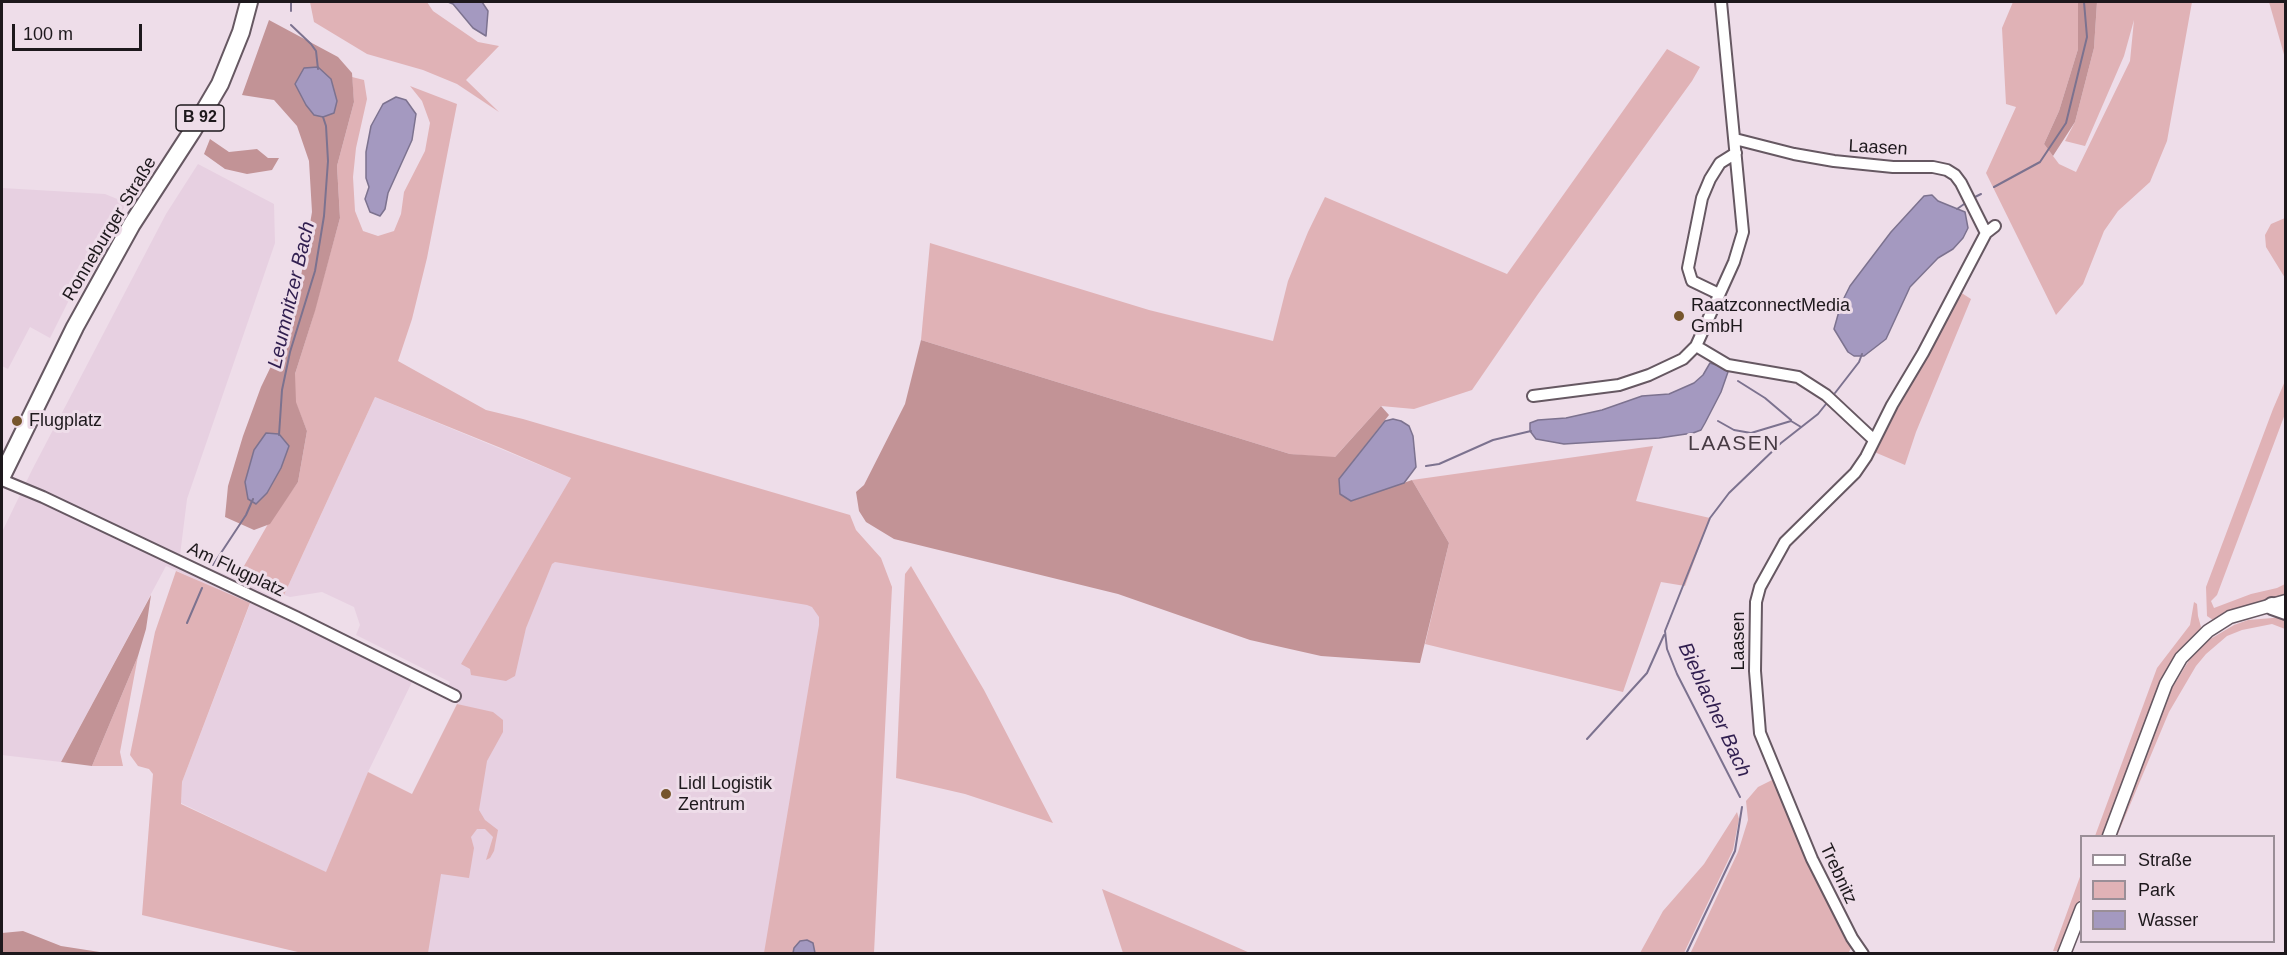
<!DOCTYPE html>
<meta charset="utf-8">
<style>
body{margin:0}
#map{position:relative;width:2287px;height:955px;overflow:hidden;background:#eedde9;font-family:Arial,sans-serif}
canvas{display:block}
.frame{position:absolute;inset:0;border:3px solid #1d181c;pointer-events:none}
.legend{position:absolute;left:2080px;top:835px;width:195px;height:108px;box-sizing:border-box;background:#eedde9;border:2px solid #9a8e97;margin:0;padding:8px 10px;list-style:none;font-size:18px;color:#1d181c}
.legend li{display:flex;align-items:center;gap:12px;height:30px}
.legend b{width:30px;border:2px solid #9a8e97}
.scale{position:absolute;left:12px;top:24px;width:130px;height:27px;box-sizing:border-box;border:3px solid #1d181c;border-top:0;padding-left:8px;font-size:18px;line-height:21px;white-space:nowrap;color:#1d181c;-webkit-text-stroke:4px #eedde9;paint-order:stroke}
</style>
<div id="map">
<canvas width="2287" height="955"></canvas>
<div class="frame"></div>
<ul class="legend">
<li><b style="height:8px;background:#fff"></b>Straße</li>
<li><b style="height:16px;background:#e0b2b6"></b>Park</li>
<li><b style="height:16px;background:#a499c0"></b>Wasser</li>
</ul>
<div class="scale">100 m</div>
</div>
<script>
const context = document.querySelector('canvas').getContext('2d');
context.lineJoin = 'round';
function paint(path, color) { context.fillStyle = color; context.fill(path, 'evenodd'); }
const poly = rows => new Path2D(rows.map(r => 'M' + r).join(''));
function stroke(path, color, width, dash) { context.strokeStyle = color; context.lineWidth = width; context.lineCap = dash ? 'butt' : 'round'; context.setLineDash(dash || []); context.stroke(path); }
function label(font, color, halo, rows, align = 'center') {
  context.font = font + ' Arial,sans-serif'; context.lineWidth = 6; context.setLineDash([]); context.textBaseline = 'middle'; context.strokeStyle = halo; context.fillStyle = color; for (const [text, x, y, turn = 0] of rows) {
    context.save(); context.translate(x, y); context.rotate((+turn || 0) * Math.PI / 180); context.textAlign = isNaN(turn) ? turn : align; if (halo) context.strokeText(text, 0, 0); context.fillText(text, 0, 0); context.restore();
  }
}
paint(poly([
 [198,164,274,204,275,243,187,499,180,555,252,586,448,687,450,682,356,635,360,625,354,607,322,592,290,597,284,595,375,397,571,478,848,538,824,953,375,953,486,718,410,680,412,682,368,772,327,873,181,803,182,782,250,604,166,566,61,762,2,755,2,532,32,470,166,214],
 [2,188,105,194,127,203,81,276,50,338,30,327,8,369,2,366]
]), '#e7d0e1');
paint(poly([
 [310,2,427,2,433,11,478,42,499,46,466,80,499,112,457,84,423,70,367,54,314,22],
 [2013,2,2078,2,2078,49,2059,111,2044,144,2059,164,2076,172,2130,61,2134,20,2124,56,2085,146,2065,141,2075,122,2094,48,2097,2,2192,2,2167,141,2150,182,2118,211,2104,231,2083,284,2056,315,1986,173,2016,107,2006,104,2002,28],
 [2269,2,2285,2,2285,68,2285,58],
 [1667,49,1700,67,1692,81,1538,294,1472,390,1414,409,1381,406,1334,458,1290,454,921,340,930,243,1149,310,1273,341,1288,281,1308,232,1325,197,1507,274],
 [352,77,364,80,367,99,356,148,353,177,355,211,363,231,378,236,394,231,401,214,404,192,425,151,430,123,422,101,410,86,457,104,427,258,412,319,398,361,486,410,523,419,850,515,856,530,881,558,892,587,874,953,764,953,819,625,819,617,812,607,807,605,555,562,552,564,526,628,515,676,506,681,471,675,470,669,461,664,571,478,501,448,375,397,284,595,240,573,268,524,298,482,307,431,295,401,295,374,312,320,340,218,337,166,354,102],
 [2285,218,2286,218,2285,278,2266,247,2265,235,2271,224],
 [1960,292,1971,299,1916,432,1905,465,1872,451,1925,362],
 [2285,381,2285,417,2285,414,2217,595,2211,601,2214,608,2251,594,2277,588,2285,584,2285,595,2230,612,2213,620,2207,616,2206,587,2273,409],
 [1653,446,1636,501,1710,518,1685,586,1661,582,1623,692,1425,644,1449,543,1412,480],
 [911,566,984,690,1053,823,965,794,896,778,905,574],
 [176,571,250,603,182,782,181,804,326,872,368,772,412,794,457,704,493,712,503,720,503,732,487,761,479,810,485,820,498,830,494,851,490,858,486,860,493,837,485,829,477,829,471,837,474,848,469,878,441,874,428,953,302,953,142,915,153,774,149,769,138,766,130,755,155,632],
 [2194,602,2197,604,2198,616,2201,627,2199,631,2185,644,2170,664,2104,836,2095,836,2157,668,2190,625],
 [2285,617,2285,629,2272,624,2242,630,2227,636,2206,654,2196,666,2169,712,2117,836,2115,836,2172,688,2191,657,2207,641,2234,625,2248,620],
 [138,656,120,752,123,766,92,766],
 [1776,778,1786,800,1818,885,1852,946,1848,954,1690,954,1738,852,1748,820,1746,801,1758,787],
 [1737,812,1739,819,1733,850,1684,953,1640,953,1663,911,1704,864],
 [2081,874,2081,897,2061,951,2053,951],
 [1102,889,1198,930,1250,953,1123,953]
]), '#e0b2b6');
paint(poly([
 [2078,2,2097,2,2094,48,2075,122,2053,156,2044,144,2059,111,2078,49],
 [269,20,338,57,352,73,354,102,337,166,340,218,315,311,295,374,296,402,307,431,298,482,270,524,254,530,225,517,228,486,243,436,261,387,287,333,300,282,312,212,309,161,297,126,274,100,242,95],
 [289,446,281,468,267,493,245,482,254,450],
 [210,139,229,152,257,149,268,158,279,158,272,170,247,174,225,169,204,154],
 [921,340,1290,454,1335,457,1381,406,1389,415,1339,479,1352,501,1412,480,1449,543,1420,663,1321,656,1250,640,1118,594,894,539,866,522,859,511,856,492,864,485,905,404],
 [151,595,146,629,138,656,92,766,61,762],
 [23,931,61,946,106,953,2,953,2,933]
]), '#c29396');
const water = poly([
 [448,2,482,2,488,11,486,36,473,28,453,4,448,2],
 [318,67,331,79,337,101,334,113,323,117,314,115,306,105,295,84,304,68,318,67],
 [396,97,406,100,416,114,412,140,388,193,385,209,380,216,370,212,365,199,369,187,366,178,366,152,371,126,383,104,396,97],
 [1932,195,1938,201,1965,212,1968,228,1963,238,1953,249,1938,258,1910,287,1886,339,1864,356,1854,356,1848,352,1834,329,1841,304,1850,286,1891,232,1924,196,1932,195],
 [1710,363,1729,369,1721,392,1705,423,1701,430,1693,433,1659,438,1564,444,1536,439,1530,431,1530,423,1538,420,1566,418,1602,410,1642,396,1669,394,1694,383,1703,375,1710,363],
 [1393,419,1401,421,1409,426,1413,436,1416,467,1404,483,1351,501,1340,494,1339,479,1385,421,1393,419],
 [266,433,279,434,289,446,281,468,267,493,256,504,248,499,245,482,254,450,266,433],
 [807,940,813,943,815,953,793,953,794,948,800,941,807,940]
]);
paint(water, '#a499c0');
stroke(water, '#7c728f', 1.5);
stroke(poly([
 [291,11,291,2],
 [291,25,311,44,316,51,318,69],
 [1994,187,2040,162,2066,123,2087,37,2084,2],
 [1973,198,1981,194],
 [1957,209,1967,202],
 [1738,381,1765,398,1791,420],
 [1835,393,1859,362,1862,354],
 [1718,421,1734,430,1751,433,1791,421,1801,427],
 [279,435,282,390,290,352,315,271,324,216,328,161,326,126,323,117],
 [1426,466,1439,464,1493,440,1531,431],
 [213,565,246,515,253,499],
 [187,623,202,588],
 [1587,739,1647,673,1664,635],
 [1740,797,1677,674,1667,649,1665,631,1710,518,1729,493,1781,443,1818,414,1826,404],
 [1686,954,1735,851,1742,807]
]), '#7c728f', 2);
const minor = poly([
 [1721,2,1743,232,1734,262,1696,346,1728,365,1798,377,1826,395,1873,439],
 [1735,139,1794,154,1834,161,1893,167,1933,167,1947,170,1955,175,1961,183,1986,233],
 [1719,294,1692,281,1688,268,1702,198,1710,179,1720,163,1736,153],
 [1533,396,1619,385,1649,375,1683,359,1696,346],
 [2,480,43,497,296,617,455,696],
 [1863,954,1852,938,1812,859,1760,733,1755,671,1756,602,1760,587,1785,542,1855,473,1866,457,1892,405,1923,353,1986,233,1995,226]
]);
const tertiary = poly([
 [2109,836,2166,684,2181,658,2208,631,2230,617,2286,601],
 [2064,954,2082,908]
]);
const primary = poly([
 [2,476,75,327,132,224,193,130,220,84,241,32,249,2]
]);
const trunk = poly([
 [2272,606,2286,611]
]);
stroke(minor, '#665862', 14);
stroke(tertiary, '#665862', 15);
stroke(primary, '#665862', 20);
stroke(trunk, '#665862', 20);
stroke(minor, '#fff', 10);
stroke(tertiary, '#fff', 12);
stroke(primary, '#fff', 16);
stroke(trunk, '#fff', 16);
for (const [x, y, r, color] of [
 [1679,316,6,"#76552c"],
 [17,421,6,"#76552c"],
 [666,794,6,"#76552c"]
]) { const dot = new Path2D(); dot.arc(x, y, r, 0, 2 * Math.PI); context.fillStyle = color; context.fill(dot); stroke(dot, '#eedde9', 2); }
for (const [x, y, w] of [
 [200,118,48]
]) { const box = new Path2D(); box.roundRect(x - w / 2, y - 13, w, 26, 4.5); context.fillStyle = '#eedde9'; context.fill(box); stroke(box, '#1d181c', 1.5); }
label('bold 16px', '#1d181c', null, [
 ["B 92",200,118]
]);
label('18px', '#1d181c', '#eedde9', [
 ["Laasen",1878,148,3],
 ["Ronneburger Straße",110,229,-59],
 ["Am Flugplatz",236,570,25],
 ["Laasen",1739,641,-90],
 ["Trebnitz",1838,874,65]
]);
label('18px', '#1d181c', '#eedde9', [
 ["RaatzconnectMedia",1691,306],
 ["GmbH",1691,327],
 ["Flugplatz",29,421],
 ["Lidl Logistik",678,784],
 ["Zentrum",678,805]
], 'left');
label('italic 20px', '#301e4f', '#eedde9', [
 ["Leumnitzer Bach",292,295,-77],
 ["Bieblacher Bach",1714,710,65]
]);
context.letterSpacing = '1.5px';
label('21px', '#483b44', '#eedde9', [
 ["LAASEN",1734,444]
]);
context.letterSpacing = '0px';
</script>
